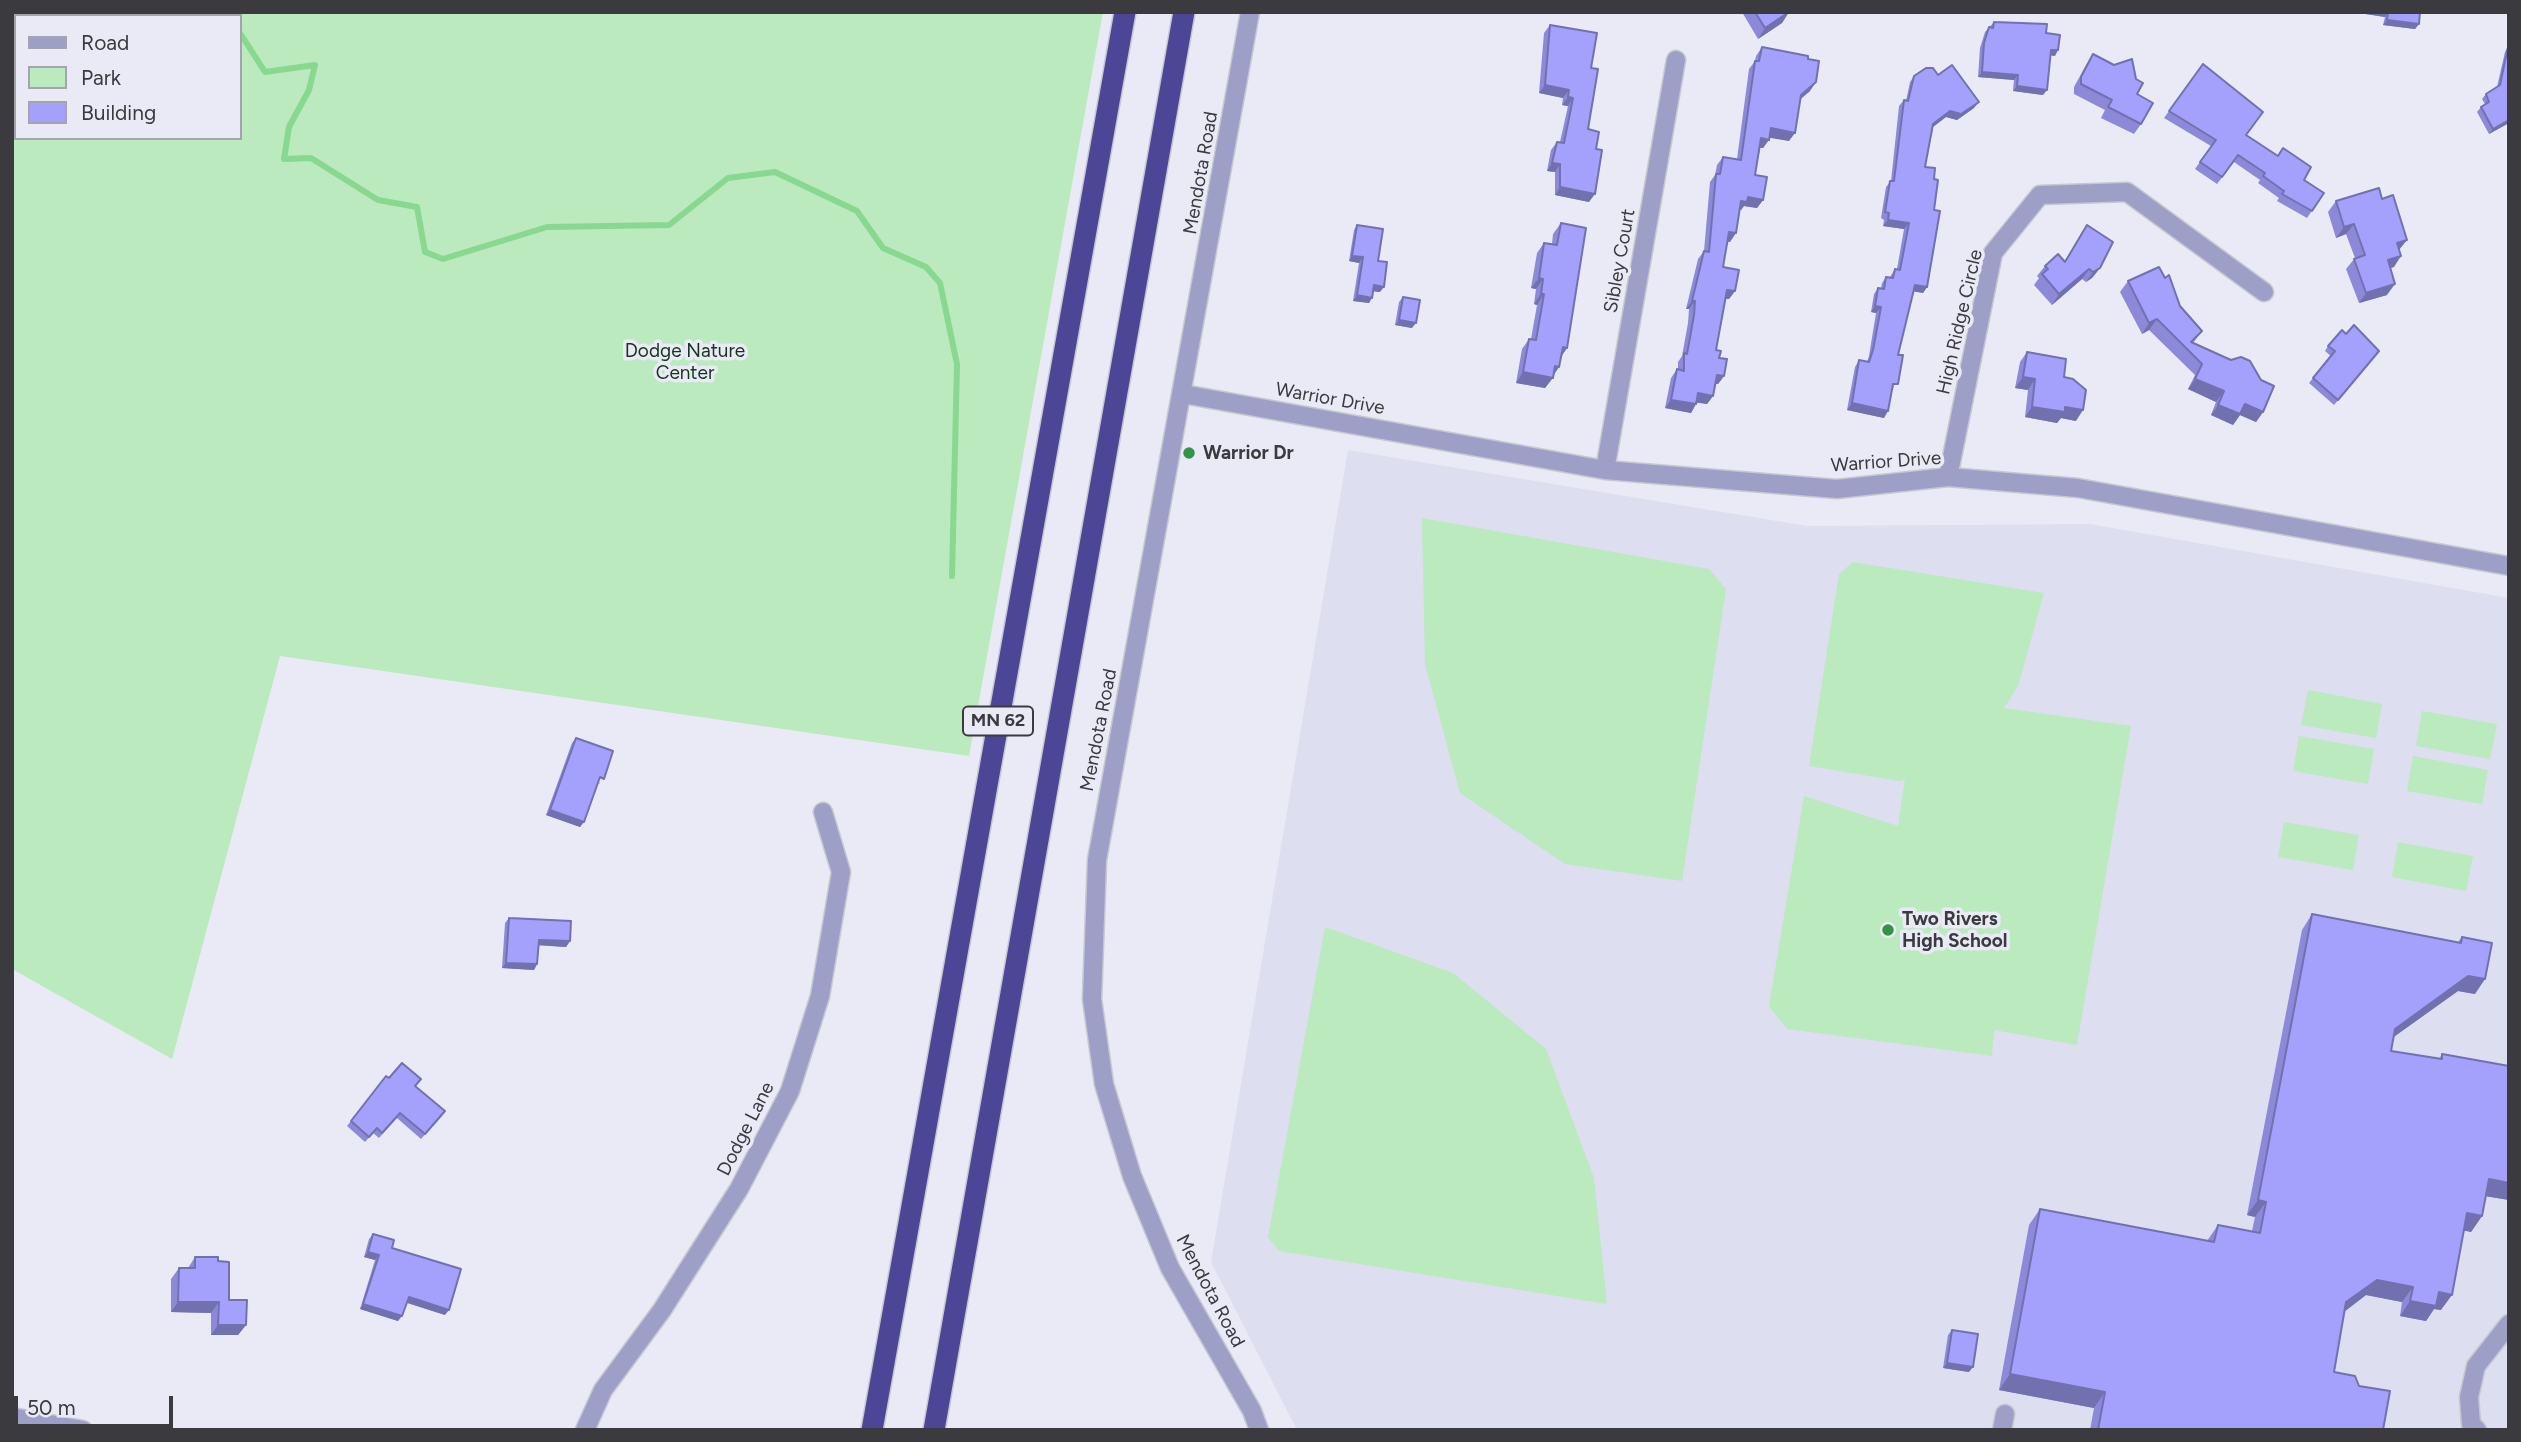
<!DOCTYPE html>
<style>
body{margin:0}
#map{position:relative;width:2521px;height:1442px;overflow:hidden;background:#e9eaf6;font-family:Figtree,sans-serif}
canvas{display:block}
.frame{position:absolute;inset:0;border:14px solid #3a3a3f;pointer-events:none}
.legend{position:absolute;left:14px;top:14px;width:228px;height:126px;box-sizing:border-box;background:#e9eaf6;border:2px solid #a3a4ad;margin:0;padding:9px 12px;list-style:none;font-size:21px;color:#3a3a3f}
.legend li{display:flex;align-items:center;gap:14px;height:35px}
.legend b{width:35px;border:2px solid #a3a4ad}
.scale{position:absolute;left:14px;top:1396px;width:159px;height:32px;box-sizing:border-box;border:4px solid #3a3a3f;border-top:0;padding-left:9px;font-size:21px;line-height:24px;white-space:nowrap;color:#3a3a3f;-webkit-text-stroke:5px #e9eaf6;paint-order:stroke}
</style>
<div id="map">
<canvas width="2521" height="1442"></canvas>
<div class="frame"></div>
<ul class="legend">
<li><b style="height:9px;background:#9e9fc7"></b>Road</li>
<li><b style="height:19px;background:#baeabd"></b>Park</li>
<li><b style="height:19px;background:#a3a1fb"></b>Building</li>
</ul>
<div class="scale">50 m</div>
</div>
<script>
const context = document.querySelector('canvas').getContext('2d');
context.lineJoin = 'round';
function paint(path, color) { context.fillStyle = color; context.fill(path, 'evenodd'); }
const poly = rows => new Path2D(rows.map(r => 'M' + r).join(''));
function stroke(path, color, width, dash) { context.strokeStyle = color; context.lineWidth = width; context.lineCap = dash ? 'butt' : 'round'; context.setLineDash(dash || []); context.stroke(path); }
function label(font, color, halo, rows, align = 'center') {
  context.font = font + ' Figtree,sans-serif'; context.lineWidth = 7; context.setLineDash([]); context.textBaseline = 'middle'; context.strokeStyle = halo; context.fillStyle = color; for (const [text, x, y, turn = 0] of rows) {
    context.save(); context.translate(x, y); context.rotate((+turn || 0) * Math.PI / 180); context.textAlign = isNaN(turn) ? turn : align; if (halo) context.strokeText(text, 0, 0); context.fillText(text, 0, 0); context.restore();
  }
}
paint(poly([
 [1348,450,1807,526,2090,524,2509,598,2509,1430,1297,1430,1211,1262]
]), '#dddef0');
paint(poly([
 [12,12,1103,12,969,756,280,656,172,1059,12,969],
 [16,16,240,16,240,138,16,138],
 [1422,518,1709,569,1726,589,1682,881,1565,864,1460,793,1425,664],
 [1853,562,2044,593,2018,686,2004,708,2131,726,2077,1045,1994,1030,1992,1056,1787,1029,1769,1006,1804,796,1898,826,1905,779,1900,781,1809,766,1839,574],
 [2308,690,2382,704,2376,738,2301,725],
 [2422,711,2497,724,2490,759,2416,746],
 [2299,736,2374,749,2368,784,2293,771],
 [2413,756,2488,770,2482,804,2407,791],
 [2284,822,2359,835,2353,870,2278,857],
 [2398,842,2473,856,2466,891,2392,877],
 [1325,927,1453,973,1546,1049,1594,1178,1607,1304,1279,1251,1268,1237]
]), '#baeabd');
stroke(poly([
 [18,12,26,16],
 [227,12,229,16],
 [59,16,65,12],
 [240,33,265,72,315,65,309,90,289,127,284,159,311,158,378,200,417,207,425,252,443,259,547,227,669,225,728,178,775,172,857,211,883,248,926,267,940,283,957,364,952,576]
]), '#88d890', 6);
const minor = poly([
 [1250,12,1097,860,1092,999,1104,1084,1132,1176,1170,1268,1252,1411,1259,1430],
 [1183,394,1605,470,1837,489,1948,477,2078,488,2509,566],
 [1605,470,1676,60],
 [1948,477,1993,253,2040,195,2127,192,2264,292],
 [12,1417,83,1430],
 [585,1430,603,1390,662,1310,739,1189,790,1091,820,996,841,872,823,812],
 [2002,1430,2005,1414],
 [2477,1430,2471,1424,2469,1397,2476,1366,2509,1324]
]);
const highway = poly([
 [872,1430,1125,12],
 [934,1430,1184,12]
]);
stroke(minor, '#c6c7d1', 21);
stroke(highway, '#c6c7d1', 24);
stroke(minor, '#9e9fc7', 18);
stroke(highway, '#4d4697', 21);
paint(poly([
 [1742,12,1789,12,1782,23,1758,39],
 [2352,12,2420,12,2419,24,2415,29,2383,25,2385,17],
 [1994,22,2046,33,2055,56,2051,55,2043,95,2013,91,2014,80,1978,77,1980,48,1985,32],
 [1550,25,1591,68,1588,129,1596,149,1589,202,1555,195,1555,172,1547,171,1551,150,1557,142,1560,142,1568,106,1562,105,1563,98,1539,93,1544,33],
 [1762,47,1808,59,1810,91,1801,99,1789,141,1770,137,1763,148,1760,148,1755,175,1763,200,1757,208,1744,206,1741,210,1740,210,1730,242,1728,241,1723,267,1735,291,1729,299,1725,299,1716,350,1724,376,1718,384,1715,384,1713,396,1707,404,1697,402,1691,413,1665,408,1671,378,1677,369,1678,370,1678,362,1682,356,1688,323,1689,309,1686,309,1698,259,1704,251,1710,182,1715,175,1717,165,1723,157,1737,159,1749,69,1755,61,1756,56],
 [2508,47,2509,123,2489,134,2477,112,2481,107,2485,104,2482,99,2486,94,2497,87,2505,52],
 [2093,54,2137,94,2141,124,2134,134,2101,118,2105,110,2074,94,2074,87,2086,65],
 [2203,64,2246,136,2304,180,2324,193,2307,218,2277,201,2279,198,2258,183,2260,180,2234,162,2217,184,2195,169,2211,146,2164,118],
 [1938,75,1974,108,1957,120,1946,117,1933,127,1925,167,1934,179,1934,210,1927,287,1923,293,1914,291,1898,355,1893,390,1892,390,1884,418,1847,410,1855,367,1859,360,1867,362,1869,356,1876,313,1871,312,1874,294,1878,288,1881,288,1882,283,1886,277,1890,277,1895,269,1897,269,1904,229,1883,226,1884,220,1881,218,1886,187,1891,181,1899,106,1904,100,1906,101,1910,82,1914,76],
 [2336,201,2399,250,2394,267,2390,268,2387,295,2359,303,2346,269,2355,258,2346,234,2336,238,2328,212],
 [1561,223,1567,348,1561,357,1559,367,1545,388,1516,383,1522,349,1529,339,1531,339,1537,305,1534,304,1536,289,1531,288,1537,253,1544,243,1552,244,1553,234],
 [1357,225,1378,261,1380,292,1373,291,1369,303,1353,301,1359,263,1349,261,1354,230],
 [2087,225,2100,268,2092,278,2086,282,2082,279,2052,305,2034,285,2039,278,2037,276,2045,266,2065,261],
 [2128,281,2180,306,2202,331,2193,343,2263,412,2256,422,2240,415,2233,425,2211,415,2216,402,2188,389,2195,375,2149,330,2142,334,2120,292],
 [1403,297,1412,328,1395,325,1399,302],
 [2328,346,2375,356,2334,405,2309,383,2331,356,2325,351],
 [2027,352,2076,421,2061,418,2057,423,2025,417,2028,390,2015,388,2020,362],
 [576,738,600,784,598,783,580,827,546,815,572,743],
 [2312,914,2458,942,2462,937,2475,994,2458,991,2393,1037,2391,1051,2439,1059,2442,1054,2509,1200,2486,1196,2482,1216,2471,1232,2464,1230,2441,1310,2434,1309,2426,1321,2400,1316,2402,1302,2366,1295,2345,1311,2334,1372,2359,1386,2383,1430,2090,1430,2094,1408,1999,1390,2029,1225,2040,1209,2207,1241,2218,1225,2252,1231,2255,1217,2247,1215,2302,930],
 [509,918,570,941,566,947,538,945,537,964,534,970,502,968,505,923],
 [386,1076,389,1078,416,1086,441,1117,421,1139,397,1118,379,1138,373,1133,365,1142,347,1126],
 [373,1234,392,1248,445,1315,407,1303,398,1321,360,1309,375,1260,364,1257,369,1239],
 [195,1257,218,1261,229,1300,246,1325,238,1335,211,1335,211,1313,171,1312,171,1279,179,1268,188,1268],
 [1952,1330,1969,1372,1943,1368,1948,1335]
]), '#8c8ad8');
paint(poly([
 [1789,12,1782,23,1758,39,1765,28],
 [2353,12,2388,12,2385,17],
 [2387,20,2419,24,2415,29,2383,25],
 [2051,50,2058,50,2055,56,2048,55],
 [1982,72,2018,75,2014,80,1978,77],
 [1816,82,1810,91,1795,103,1801,95],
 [1545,85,1569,90,1563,98,1539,93],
 [2017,86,2047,90,2043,95,2013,91],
 [1568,97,1573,98,1568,106,1562,105],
 [1979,102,1974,108,1957,120,1946,117,1929,130,1933,124,1950,111],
 [2509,120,2509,123,2489,134,2493,129],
 [1771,128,1795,133,1789,141,1765,137],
 [1761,138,1769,140,1763,148,1755,147],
 [1552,163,1560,164,1555,172,1547,171],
 [1560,187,1595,194,1589,202,1555,195],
 [1748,197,1763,200,1757,208,1744,206,1741,210,1735,209,1741,201],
 [1888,220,1909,223,1904,229,1883,226],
 [2354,224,2346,234,2336,238,2344,227],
 [1729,232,1736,233,1730,242,1723,241],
 [2407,240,2399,250,2397,243],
 [1352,256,1363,257,1359,263,1349,261],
 [2401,256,2394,267,2381,270,2388,260],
 [2100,268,2092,278,2086,282,2093,272],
 [2089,269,2082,279,2052,305,2059,294],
 [1539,278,1543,279,1536,289,1531,288],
 [2395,284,2387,295,2359,303,2366,293],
 [1374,285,1384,287,1380,292,1371,291],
 [1915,285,1927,287,1923,293,1911,291],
 [1727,290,1735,291,1729,299,1721,298],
 [1541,294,1544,294,1537,305,1534,304],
 [1357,295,1372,298,1369,303,1353,301],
 [1692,301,1695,301,1689,309,1686,309],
 [1875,306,1881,307,1876,313,1871,312],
 [2157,319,2149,330,2142,334,2149,323],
 [1399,320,1416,323,1412,328,1395,325],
 [1563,347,1567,348,1560,358],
 [1555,366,1559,367,1552,377],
 [1523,372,1553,378,1545,388,1516,383],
 [1717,375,1724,376,1718,384,1711,383],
 [2023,377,2035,379,2028,390,2015,388],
 [2195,379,2224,391,2216,402,2188,389],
 [1698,393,1713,396,1707,404,1692,402],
 [1671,400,1696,404,1691,413,1665,408],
 [1852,403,1888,411,1884,418,1847,410],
 [2245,404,2263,412,2256,422,2240,415,2233,425,2211,415,2218,405],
 [2032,407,2065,407,2083,410,2076,421,2061,418,2057,423,2025,417],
 [550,810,584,822,580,827,546,815],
 [539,940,570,941,566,947,535,945],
 [506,963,537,964,534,970,502,968],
 [2468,976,2485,979,2475,994,2458,991,2384,1044,2395,1029],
 [2489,1179,2509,1183,2509,1200,2478,1195],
 [2258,1200,2266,1202,2255,1217,2247,1215],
 [2467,1213,2482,1216,2471,1232,2456,1229],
 [368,1252,379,1255,375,1260,364,1257],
 [2377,1280,2413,1287,2402,1302,2366,1295,2336,1318,2346,1302],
 [2439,1292,2452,1295,2441,1310,2434,1309,2426,1321,2400,1316,2410,1301],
 [409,1297,449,1310,445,1315,405,1302],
 [178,1302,219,1302,211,1313,171,1312],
 [363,1304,402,1316,398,1321,360,1309],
 [218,1325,246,1325,238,1335,211,1335],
 [1947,1363,1973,1367,1969,1372,1943,1368],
 [2010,1374,2105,1392,2094,1408,1999,1390]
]), '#7271b0');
const building = poly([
 [1755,12,1789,12,1765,28,1755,12],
 [2388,12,2420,12,2419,24,2387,20,2388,12],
 [1994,22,2047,24,2046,33,2060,35,2058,50,2051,50,2047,90,2017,86,2018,75,1982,72,1984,43,1989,27,1993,28,1994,22],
 [1550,25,1597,33,1591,68,1598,69,1588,129,1599,132,1596,149,1602,150,1595,194,1560,187,1560,164,1552,163,1557,142,1564,143,1573,98,1568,97,1569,90,1545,85,1550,25],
 [1762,47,1808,56,1808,59,1819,61,1816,82,1801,95,1795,133,1771,128,1769,140,1761,138,1755,175,1767,177,1763,200,1748,197,1747,202,1741,201,1736,233,1729,232,1723,267,1739,270,1735,291,1727,290,1716,350,1721,351,1719,358,1727,359,1724,376,1717,375,1713,396,1698,393,1696,404,1671,400,1677,369,1684,371,1684,353,1687,354,1694,315,1695,301,1692,301,1704,251,1709,252,1716,174,1720,174,1723,157,1741,160,1755,61,1759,61,1762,47],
 [2508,47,2509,120,2493,129,2481,107,2489,102,2486,94,2500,85,2508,47],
 [2093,54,2114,65,2132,59,2136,79,2143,83,2137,94,2153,103,2141,124,2108,107,2112,100,2081,84,2081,77,2093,54],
 [2203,64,2263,112,2246,135,2278,156,2283,148,2311,167,2304,180,2324,193,2312,211,2282,194,2284,191,2263,176,2265,173,2238,155,2222,177,2200,162,2216,140,2169,111,2203,64],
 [1952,65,1979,102,1961,114,1950,111,1933,124,1925,167,1935,168,1934,179,1938,180,1934,210,1940,211,1927,287,1915,285,1898,355,1903,355,1898,384,1893,384,1888,411,1852,403,1859,360,1869,362,1873,350,1881,307,1875,306,1878,288,1884,289,1886,277,1893,278,1895,269,1900,270,1909,223,1888,220,1889,213,1885,212,1890,181,1894,181,1904,100,1908,101,1914,76,1926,68,1933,68,1938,75,1952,65],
 [2379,188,2382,199,2393,195,2407,240,2397,243,2401,256,2388,260,2395,284,2366,293,2354,259,2365,255,2354,224,2344,227,2336,201,2379,188],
 [1561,223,1586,228,1567,348,1563,347,1559,367,1555,366,1553,378,1523,372,1529,339,1536,340,1544,294,1541,294,1543,279,1539,278,1544,243,1557,245,1561,223],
 [1357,225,1383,229,1378,261,1387,262,1384,287,1374,285,1372,298,1357,295,1363,257,1352,256,1357,225],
 [2087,225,2113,242,2100,268,2093,272,2089,269,2059,294,2042,274,2048,269,2045,266,2058,254,2065,262,2087,225],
 [2159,267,2165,278,2169,275,2180,306,2202,331,2191,342,2231,360,2241,357,2250,361,2261,380,2274,386,2263,412,2245,404,2240,414,2218,405,2224,391,2195,379,2202,364,2157,319,2149,323,2128,281,2159,267],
 [1403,297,1420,300,1416,323,1399,320,1403,297],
 [2354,325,2379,351,2338,400,2313,378,2335,351,2328,346,2342,330,2346,334,2354,325],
 [2027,352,2066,359,2064,377,2073,379,2086,390,2083,410,2065,407,2065,412,2032,407,2035,379,2023,377,2027,352],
 [576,738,613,751,604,779,600,777,584,822,550,810,576,738],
 [2312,914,2461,943,2462,937,2492,943,2485,979,2468,976,2395,1029,2391,1051,2442,1059,2442,1054,2509,1066,2509,1183,2489,1179,2482,1216,2467,1213,2452,1295,2439,1292,2436,1306,2410,1301,2413,1287,2377,1280,2346,1302,2334,1372,2355,1376,2359,1386,2390,1391,2383,1430,2098,1430,2105,1392,2010,1374,2040,1209,2214,1242,2218,1225,2260,1233,2266,1202,2258,1200,2312,914],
 [509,918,571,921,570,941,539,940,537,964,506,963,509,918],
 [402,1063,421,1079,415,1086,445,1111,425,1134,400,1113,382,1133,377,1128,369,1137,351,1121,386,1076,389,1078,402,1063],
 [373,1234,394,1240,392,1248,461,1269,449,1310,409,1297,402,1316,363,1304,379,1255,368,1252,373,1234],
 [195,1257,218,1257,218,1261,229,1262,229,1300,247,1300,246,1325,218,1325,219,1302,178,1302,179,1268,195,1268,195,1257],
 [1952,1330,1978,1334,1973,1367,1947,1363,1952,1330]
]);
paint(building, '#a3a1fb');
stroke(building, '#7271b0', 2);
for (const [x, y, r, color] of [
 [1189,453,7,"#359345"],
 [1888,930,7,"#359345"]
]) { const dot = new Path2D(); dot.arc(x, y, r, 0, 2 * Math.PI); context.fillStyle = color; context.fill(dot); stroke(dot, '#e9eaf6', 2.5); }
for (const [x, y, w] of [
 [998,721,70]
]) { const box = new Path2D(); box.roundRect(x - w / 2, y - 14.5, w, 29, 5); context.fillStyle = '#e9eaf6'; context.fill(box); stroke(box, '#3a3a3f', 2); }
label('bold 18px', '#3a3a3f', null, [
 ["MN 62",998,721]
]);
label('19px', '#3a3a3f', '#e9eaf6', [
 ["Mendota Road",1201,173,-80],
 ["Sibley Court",1620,261,-80],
 ["High Ridge Circle",1960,322,-77],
 ["Warrior Drive",1330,399,10],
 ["Warrior Drive",1886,462,-4],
 ["Mendota Road",1099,730,-79],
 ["Dodge Lane",746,1129,-63],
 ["Mendota Road",1210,1291,62]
]);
label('19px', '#143518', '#e9eaf6', [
 ["Dodge Nature",685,351],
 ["Center",685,373]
]);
label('bold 19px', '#3a3a3f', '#e9eaf6', [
 ["Warrior Dr",1203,453],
 ["Two Rivers",1902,919],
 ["High School",1902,941]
], 'left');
</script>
